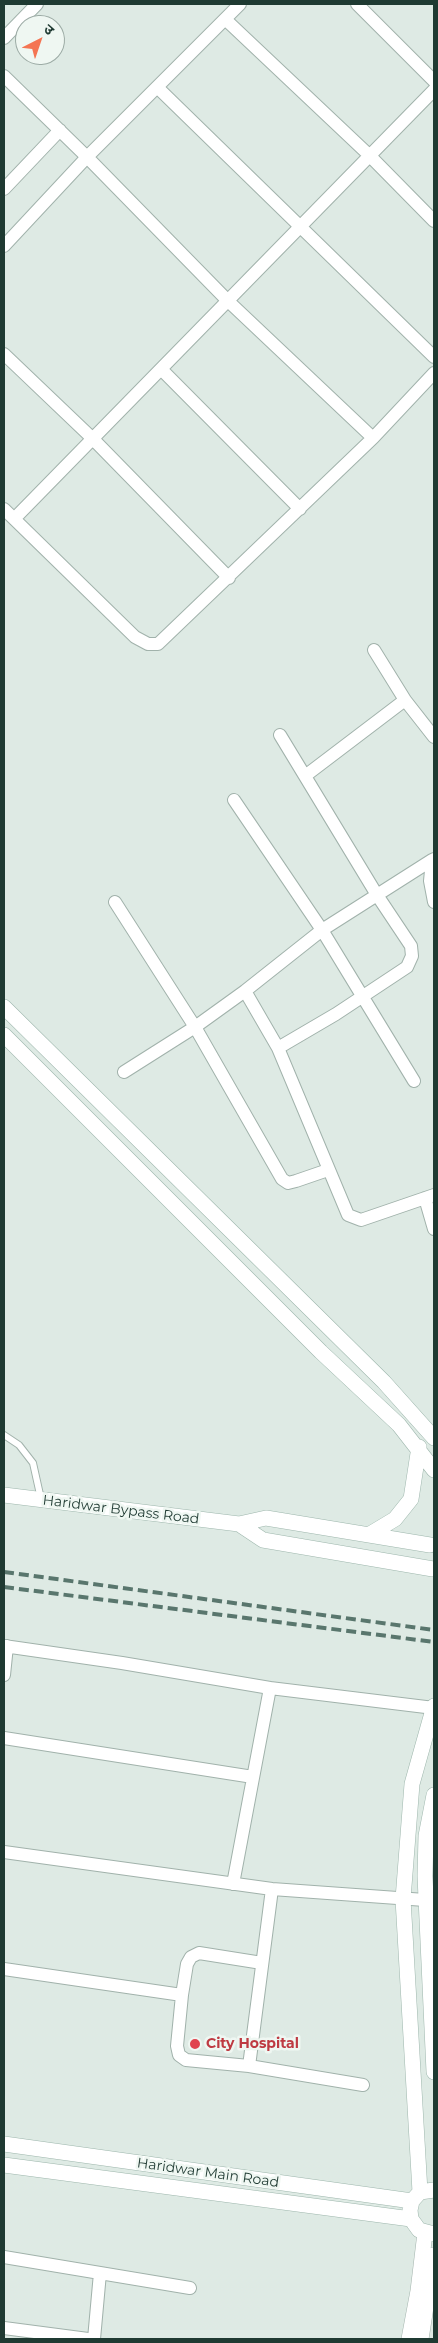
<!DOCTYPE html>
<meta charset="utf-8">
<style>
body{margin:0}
#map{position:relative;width:438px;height:2343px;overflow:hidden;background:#deeae4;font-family:Montserrat,"Noto Sans Devanagari",sans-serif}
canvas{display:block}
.frame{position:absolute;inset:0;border:5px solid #1f3a32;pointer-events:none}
.north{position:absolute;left:15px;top:15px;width:50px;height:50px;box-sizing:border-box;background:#eff7f2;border:1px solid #9caba5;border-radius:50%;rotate:41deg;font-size:14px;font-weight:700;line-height:20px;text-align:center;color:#1f3a32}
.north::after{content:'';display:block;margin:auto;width:18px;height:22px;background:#f47553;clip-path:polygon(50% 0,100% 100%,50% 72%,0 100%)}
</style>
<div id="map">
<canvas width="438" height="2343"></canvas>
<div class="frame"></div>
<div class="north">उ</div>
</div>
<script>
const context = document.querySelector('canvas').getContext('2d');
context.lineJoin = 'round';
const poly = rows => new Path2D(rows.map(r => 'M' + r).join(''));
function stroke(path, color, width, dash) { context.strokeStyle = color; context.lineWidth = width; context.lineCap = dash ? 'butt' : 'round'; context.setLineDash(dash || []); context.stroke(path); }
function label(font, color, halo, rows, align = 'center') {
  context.font = font + ' Montserrat,sans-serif'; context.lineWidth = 5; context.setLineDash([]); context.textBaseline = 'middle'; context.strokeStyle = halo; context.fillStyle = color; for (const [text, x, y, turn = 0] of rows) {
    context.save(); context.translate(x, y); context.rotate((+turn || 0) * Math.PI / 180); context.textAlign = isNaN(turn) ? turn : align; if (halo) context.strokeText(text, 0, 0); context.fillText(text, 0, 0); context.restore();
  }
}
const service = poly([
 [4,1435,19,1445,33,1463,41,1499]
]);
const minor = poly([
 [357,4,434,81],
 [225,19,369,155,434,221],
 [4,38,37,4],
 [4,76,87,157,227,300,373,438],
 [157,87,434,357],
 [4,189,60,130],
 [4,246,87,157,240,4],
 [4,354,92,438,229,578],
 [161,369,300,509],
 [4,509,135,637,148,644,158,644,373,438,434,373],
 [14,519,434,90],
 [374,650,405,700,434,737],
 [305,776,405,700],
 [234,800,322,930,414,1081],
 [434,859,432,860,430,881,434,902],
 [115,902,195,1027,282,1179,288,1183,296,1181,328,1170],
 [245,991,278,1048,348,1215,361,1220,434,1195],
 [278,1048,336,1014,407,967,412,956,411,946,377,895,280,735],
 [124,1072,195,1027,245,991,322,930,432,860],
 [425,1198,434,1229],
 [4,1646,122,1663,270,1688,434,1708],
 [4,1675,7,1646],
 [4,1738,253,1777],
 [4,1852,272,1889,425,1900],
 [233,1884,270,1688],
 [262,1963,199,1953,191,1957,187,1964,182,1995,177,2046,179,2055,186,2060,249,2066,363,2085],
 [4,1969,182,1995],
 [249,2066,272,1889],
 [4,2257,190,2288],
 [4,2328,88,2339],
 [94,2339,100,2273]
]);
const tertiary = poly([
 [409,2339,418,2291,425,2233],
 [421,2339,434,2255]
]);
const secondary = poly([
 [4,1007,384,1382,434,1438],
 [4,1035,321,1352,399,1425,434,1470],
 [4,1495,239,1524,266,1518,430,1545],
 [239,1524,263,1540,433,1569],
 [370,1534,395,1519,411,1499,419,1447],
 [434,1795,426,1836,425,1876,434,2072],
 [4,2144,412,2201],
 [4,2165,411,2219],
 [434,2190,420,2192,412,2201,410,2210,411,2219,419,2230,434,2234],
 [420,2192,403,1899,412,1784,434,1706]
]);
stroke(service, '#a1b2ab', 8);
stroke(minor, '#a1b2ab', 14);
stroke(tertiary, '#a1b2ab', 16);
stroke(secondary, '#9db6ac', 16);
stroke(service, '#fff', 6);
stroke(minor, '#fff', 12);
stroke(tertiary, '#fff', 15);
stroke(secondary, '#fff', 15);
stroke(poly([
 [4,1572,434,1630],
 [4,1587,434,1642]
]), '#59766d', 4, [10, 5]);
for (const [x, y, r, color] of [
 [195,2044,6,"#e0444e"]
]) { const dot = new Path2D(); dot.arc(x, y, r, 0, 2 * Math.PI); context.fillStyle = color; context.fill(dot); stroke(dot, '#eff7f2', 2); }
label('14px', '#1f3a32', '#eff7f2', [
 ["Haridwar Bypass Road",121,1510,7],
 ["Haridwar Main Road",208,2173,8]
]);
label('bold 14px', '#be3a42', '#eff7f2', [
 ["City Hospital",206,2044]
], 'left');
</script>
